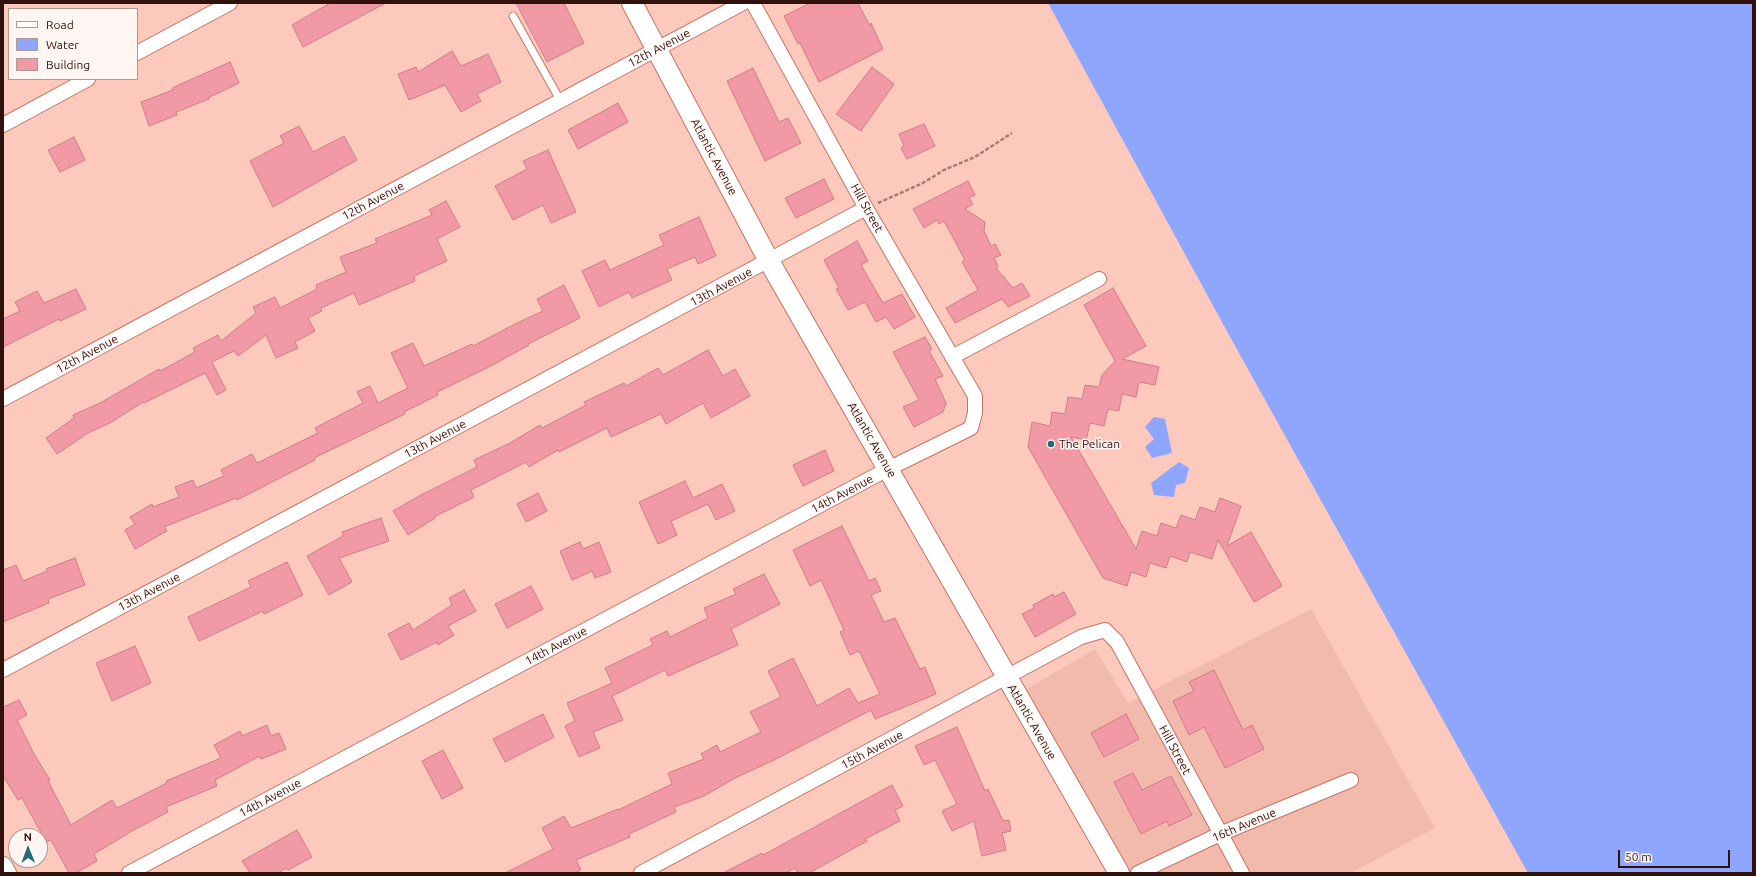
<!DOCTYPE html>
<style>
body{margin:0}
#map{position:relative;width:1756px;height:876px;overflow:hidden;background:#fec9bd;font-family:Ubuntu,sans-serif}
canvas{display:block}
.frame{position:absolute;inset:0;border:4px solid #30110b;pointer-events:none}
.legend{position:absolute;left:8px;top:8px;width:130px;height:72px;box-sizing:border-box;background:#fff6f4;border:1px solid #ac9a97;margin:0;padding:5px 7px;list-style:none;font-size:12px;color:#30110b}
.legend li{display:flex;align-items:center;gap:8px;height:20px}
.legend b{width:20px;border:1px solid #ac9a97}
.north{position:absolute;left:8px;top:828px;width:40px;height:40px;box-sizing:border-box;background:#fff6f4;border:1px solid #ac9a97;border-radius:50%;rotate:359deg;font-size:11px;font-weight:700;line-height:16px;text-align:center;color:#30110b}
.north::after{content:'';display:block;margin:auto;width:14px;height:18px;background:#246b78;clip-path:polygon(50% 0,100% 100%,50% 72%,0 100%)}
.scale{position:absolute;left:1618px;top:850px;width:112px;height:18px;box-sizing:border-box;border:2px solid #30110b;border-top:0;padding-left:5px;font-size:12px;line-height:14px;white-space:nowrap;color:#30110b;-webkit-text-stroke:3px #fff6f4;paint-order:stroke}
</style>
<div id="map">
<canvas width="1756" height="876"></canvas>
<div class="frame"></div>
<ul class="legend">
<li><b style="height:5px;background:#fff"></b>Road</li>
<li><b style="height:11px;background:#8fa6ff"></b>Water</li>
<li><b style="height:11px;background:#f19aa5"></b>Building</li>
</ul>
<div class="north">N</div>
<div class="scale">50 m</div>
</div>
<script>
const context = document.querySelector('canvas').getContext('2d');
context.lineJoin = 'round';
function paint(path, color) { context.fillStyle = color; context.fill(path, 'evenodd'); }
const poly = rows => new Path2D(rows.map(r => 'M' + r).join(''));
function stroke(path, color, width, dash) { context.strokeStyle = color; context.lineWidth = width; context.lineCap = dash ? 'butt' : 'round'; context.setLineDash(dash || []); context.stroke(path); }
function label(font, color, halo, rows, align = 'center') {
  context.font = font + ' Ubuntu,sans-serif'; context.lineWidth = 3; context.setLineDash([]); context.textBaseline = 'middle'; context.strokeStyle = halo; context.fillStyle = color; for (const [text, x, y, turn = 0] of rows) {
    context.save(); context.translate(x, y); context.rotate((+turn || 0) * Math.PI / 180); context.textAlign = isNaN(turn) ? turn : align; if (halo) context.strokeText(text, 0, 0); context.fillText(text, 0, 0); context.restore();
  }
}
paint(poly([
 [1311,609,1435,828,1351,873,1128,873,1023,691,1095,649,1128,703]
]), '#f2b9ad');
paint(poly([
 [1048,3,1753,3,1753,873,1528,873,1229,335],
 [1154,417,1165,419,1172,453,1152,458,1145,447,1154,439,1145,427],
 [1179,462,1189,468,1185,483,1176,485,1174,497,1154,495,1151,483]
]), '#8fa6ff');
const building = poly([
 [330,3,386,3,303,47,292,25,330,3],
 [516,3,564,3,584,43,547,62,516,3],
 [810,3,858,3,870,26,871,23,883,49,819,82,800,43,798,44,784,16,810,3],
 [452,51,461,66,488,54,501,82,477,94,481,101,461,112,445,85,409,100,398,74,416,67,418,72,452,51],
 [230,62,239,83,208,98,209,99,176,112,177,115,149,126,141,102,173,90,172,88,230,62],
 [872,67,894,84,861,131,836,114,872,67],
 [753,68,779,122,788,118,801,143,765,161,727,81,753,68],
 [618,103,628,122,578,149,568,130,618,103],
 [924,124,935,146,907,159,901,148,904,146,899,134,924,124],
 [299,126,313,152,344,136,357,160,273,207,250,161,284,143,280,136,299,126],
 [74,137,85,160,60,172,48,150,74,137],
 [548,150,576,212,551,223,543,205,513,220,495,186,527,169,523,161,548,150],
 [824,179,834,199,796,218,785,198,824,179],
 [968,181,975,195,969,198,973,204,965,209,985,222,984,231,991,246,995,244,1001,255,994,258,998,266,996,268,1013,288,1022,283,1030,296,1008,307,1002,299,955,323,946,308,978,290,962,262,965,260,944,221,939,224,937,220,924,228,913,209,968,181],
 [446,201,460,227,437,239,447,261,414,276,415,281,359,305,354,293,321,308,322,311,308,318,315,331,295,342,298,348,276,358,266,335,238,356,234,351,212,362,226,390,217,395,205,373,144,403,143,402,110,423,88,433,57,454,46,438,74,418,73,415,100,403,159,369,160,371,195,352,193,348,218,335,221,341,256,313,253,307,275,297,280,308,317,289,316,285,346,272,340,257,377,243,375,239,432,215,429,210,446,201],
 [699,217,716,256,698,264,695,257,667,269,672,280,632,298,629,292,599,307,582,271,605,260,610,270,664,245,659,235,699,217],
 [857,241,868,261,861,265,883,303,902,294,915,317,894,329,886,317,876,322,865,302,848,310,836,289,839,288,824,260,857,241],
 [564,285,580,318,528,344,529,345,487,368,437,392,438,395,404,412,405,414,314,458,315,460,237,500,236,498,164,527,167,531,135,549,125,530,135,524,130,517,152,504,153,507,179,497,175,487,193,480,196,488,224,476,221,470,252,454,257,463,318,433,315,428,363,403,357,392,370,386,378,403,408,388,391,353,413,343,424,366,472,344,473,346,517,323,543,311,537,299,564,285],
 [1113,288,1146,346,1122,359,1159,367,1155,385,1139,382,1136,397,1122,394,1119,411,1108,409,1104,426,1090,423,1086,440,1071,437,1136,549,1142,531,1157,536,1161,523,1176,528,1181,515,1195,520,1200,507,1215,512,1220,498,1241,506,1227,546,1251,532,1282,586,1254,602,1218,540,1212,559,1190,552,1187,562,1170,556,1166,568,1150,563,1146,577,1131,572,1127,586,1103,578,1028,447,1032,422,1050,426,1052,412,1065,414,1068,397,1082,399,1085,385,1099,387,1102,375,1115,361,1084,305,1113,288],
 [76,289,86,309,60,321,59,319,3,347,3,319,20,311,15,302,37,291,44,303,76,289],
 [925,337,932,349,929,351,943,376,935,379,946,403,943,412,914,427,903,407,919,400,893,352,925,337],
 [708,350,723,376,735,369,750,396,711,418,703,403,666,424,661,414,611,437,607,428,559,452,558,450,529,467,526,462,471,490,474,497,434,517,435,518,408,535,393,511,421,495,477,467,474,460,510,443,540,425,542,428,586,405,584,402,624,383,626,386,658,368,663,375,708,350],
 [825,450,834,471,803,486,793,465,825,450],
 [685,481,693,498,722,484,735,511,716,520,708,504,671,521,677,535,658,544,639,502,685,481],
 [538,493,547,511,526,522,517,504,538,493],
 [381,518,389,541,339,558,352,582,329,595,307,556,343,536,342,532,381,518],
 [842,526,869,581,875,578,881,591,871,595,884,622,895,618,920,669,925,667,936,694,875,719,871,710,774,760,735,778,704,796,674,807,676,812,629,834,630,837,576,860,581,870,575,873,505,873,553,849,542,828,564,816,571,828,618,809,618,810,672,784,668,773,704,759,701,754,717,745,720,752,761,732,750,712,781,697,768,671,793,658,817,706,849,688,858,703,880,694,859,651,850,655,840,632,844,630,821,580,810,586,793,550,842,526],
 [580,542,583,549,599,542,611,572,595,578,592,571,572,580,560,551,580,542],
 [75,558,85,585,48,599,49,603,3,622,3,570,16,565,23,581,47,571,46,569,75,558],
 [287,562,303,595,264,614,263,611,199,641,188,617,251,587,248,581,287,562],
 [764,574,780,604,731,629,738,645,668,676,665,670,612,696,623,720,593,732,600,748,579,757,565,726,575,721,567,703,612,683,605,668,653,645,650,639,667,631,670,637,708,618,704,608,736,594,733,589,764,574],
 [531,586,543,609,507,628,495,604,531,586],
 [464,590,476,611,448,626,454,635,438,645,437,642,401,660,388,634,409,623,413,630,452,605,449,598,464,590],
 [1064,592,1076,614,1035,637,1022,614,1034,608,1033,605,1053,594,1054,597,1064,592],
 [135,646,151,683,112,701,96,663,135,646],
 [1214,670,1243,730,1252,725,1264,749,1225,768,1204,727,1189,735,1173,701,1194,691,1189,682,1214,670],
 [19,700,27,715,17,720,34,754,50,780,48,781,71,825,112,800,117,808,167,783,166,781,221,758,214,745,240,731,242,736,267,725,271,736,279,733,286,749,261,759,260,756,215,780,217,786,166,807,168,812,132,831,94,854,97,861,76,873,69,873,51,840,46,842,22,798,18,800,3,776,3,707,19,700],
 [543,714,554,737,505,762,493,739,543,714],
 [1126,714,1139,739,1104,757,1091,733,1126,714],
 [957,727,985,791,988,789,1003,821,1009,820,1011,831,1002,833,1006,850,982,856,974,821,952,831,942,811,957,804,935,760,924,765,915,746,957,727],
 [443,750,463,788,442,799,422,761,443,750],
 [1133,773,1142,790,1171,776,1192,815,1169,826,1167,821,1141,834,1114,782,1133,773],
 [892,785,903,806,895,810,900,821,865,839,867,841,809,873,798,873,795,868,786,873,723,873,762,853,763,855,892,785],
 [297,830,312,857,288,870,287,868,278,873,250,873,242,861,297,830]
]);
paint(building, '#f19aa5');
stroke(building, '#d07c87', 1);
const service = poly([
 [513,16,560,100]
]);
const minor = poly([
 [137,53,230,3],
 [3,125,88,79],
 [952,357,1099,279],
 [3,399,743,3],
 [3,670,866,208],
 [129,873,888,469,971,428,975,413,975,396,866,208,753,3],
 [641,873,1081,637,1105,630,1117,642,1242,873],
 [1138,873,1220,834,1351,780]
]);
const tertiary = poly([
 [3,866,7,873]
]);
const secondary = poly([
 [632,3,769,261,1119,873]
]);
stroke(service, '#c47363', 9);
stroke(minor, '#c47363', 16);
stroke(tertiary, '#c47363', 20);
stroke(secondary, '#c47363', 22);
stroke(poly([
 [878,203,923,183,944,170,975,157,1012,133]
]), '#a87c73', 2.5, [4, 2]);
stroke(service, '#fff', 7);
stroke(minor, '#fff', 14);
stroke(tertiary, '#fff', 18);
stroke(secondary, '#fff', 20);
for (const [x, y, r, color] of [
 [1051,444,4,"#246b78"]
]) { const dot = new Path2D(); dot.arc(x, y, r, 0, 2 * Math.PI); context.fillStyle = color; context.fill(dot); stroke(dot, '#fff6f4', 1.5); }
label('12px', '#30110b', '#fff6f4', [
 ["12th Avenue",659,48,-28],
 ["Atlantic Avenue",714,157,62],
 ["12th Avenue",373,201,-28],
 ["Hill Street",867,208,61],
 ["13th Avenue",721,287,-28],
 ["12th Avenue",87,354,-28],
 ["13th Avenue",435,439,-28],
 ["Atlantic Avenue",872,440,60],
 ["14th Avenue",842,494,-28],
 ["13th Avenue",149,592,-28],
 ["14th Avenue",556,646,-28],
 ["Atlantic Avenue",1032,722,60],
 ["15th Avenue",872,750,-28],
 ["Hill Street",1175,750,62],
 ["14th Avenue",270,798,-28],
 ["16th Avenue",1244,825,-23]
]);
label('12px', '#30110b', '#fff6f4', [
 ["The Pelican",1059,444]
], 'left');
</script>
